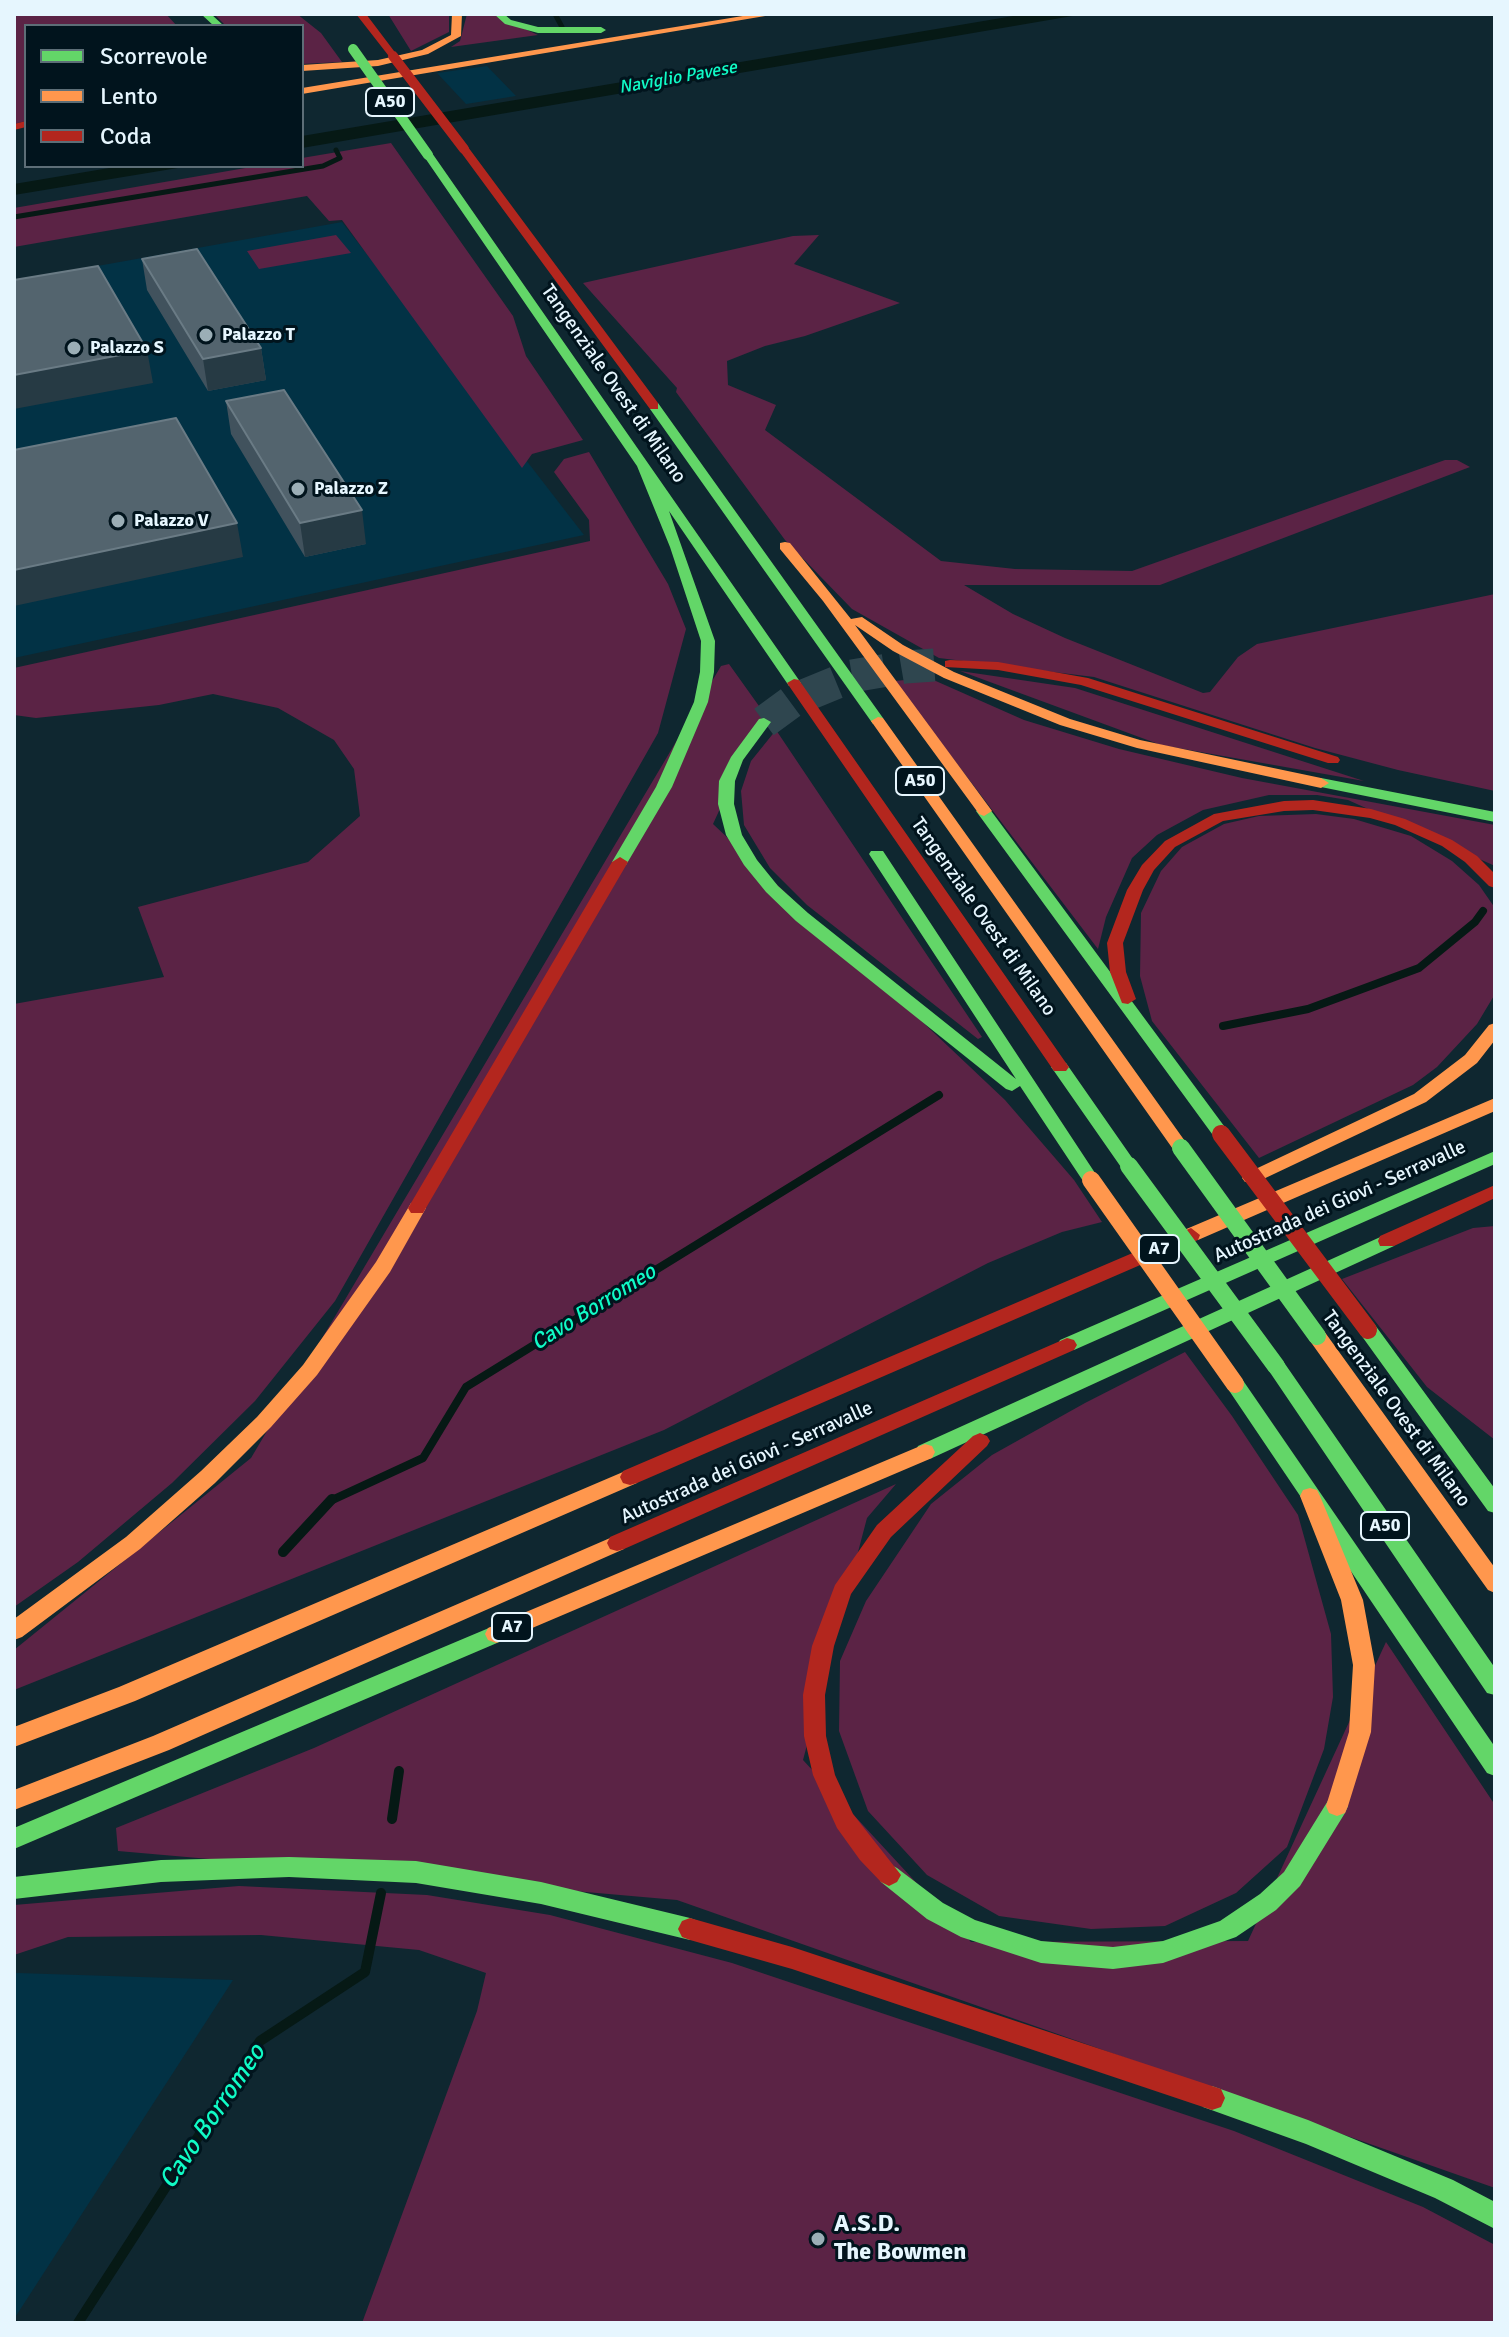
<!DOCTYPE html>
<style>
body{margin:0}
#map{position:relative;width:1509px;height:2337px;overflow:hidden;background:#0f2730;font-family:Signika,sans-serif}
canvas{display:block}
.frame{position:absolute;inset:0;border:16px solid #e6f6fe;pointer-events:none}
.legend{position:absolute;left:24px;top:24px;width:280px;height:144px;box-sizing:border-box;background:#01141d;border:2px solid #5d6e77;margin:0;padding:10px 14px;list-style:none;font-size:24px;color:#e6f6fe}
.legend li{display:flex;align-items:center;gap:16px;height:40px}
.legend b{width:40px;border:2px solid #5d6e77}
</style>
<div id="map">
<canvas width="1509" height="2337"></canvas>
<div class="frame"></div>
<ul class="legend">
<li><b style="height:10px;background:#63d668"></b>Scorrevole</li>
<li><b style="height:10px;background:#ff974d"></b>Lento</li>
<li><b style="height:10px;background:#b3261e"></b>Coda</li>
</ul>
</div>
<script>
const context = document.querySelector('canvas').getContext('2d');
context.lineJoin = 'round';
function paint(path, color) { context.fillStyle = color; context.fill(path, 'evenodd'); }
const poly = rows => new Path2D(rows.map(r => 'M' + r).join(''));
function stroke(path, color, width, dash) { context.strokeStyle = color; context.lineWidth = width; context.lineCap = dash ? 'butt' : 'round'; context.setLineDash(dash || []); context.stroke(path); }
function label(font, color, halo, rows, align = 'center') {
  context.font = font + ' Signika,sans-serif'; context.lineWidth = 6; context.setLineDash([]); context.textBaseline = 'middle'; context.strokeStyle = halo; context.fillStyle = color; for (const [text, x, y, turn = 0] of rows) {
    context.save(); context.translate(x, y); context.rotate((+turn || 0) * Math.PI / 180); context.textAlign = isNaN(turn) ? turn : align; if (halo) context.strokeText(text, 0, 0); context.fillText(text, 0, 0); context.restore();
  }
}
paint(poly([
 [487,66,516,96,466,104,437,73],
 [342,222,584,535,14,658,14,281],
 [17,1973,233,1980,14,2319,14,1974]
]), '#023245');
paint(poly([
 [14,14,166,14,177,26,26,26,26,121,14,124],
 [214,14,297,14,321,33,342,62,302,64,302,26,226,26],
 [388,14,449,14,449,32,411,51],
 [467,14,492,14,538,35,451,47,460,41],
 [391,143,513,316,526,356,583,440,532,454,522,468,342,220,329,221,307,196,14,247,14,208,257,166,302,166,302,158],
 [336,235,351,253,259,269,247,251],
 [819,235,794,264,900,303,805,336,765,346,727,361,728,385,776,405,765,430,941,561,1015,569,1132,571,1445,460,1457,460,1470,467,1160,585,964,585,1013,614,1065,638,1203,693,1210,692,1238,657,1257,644,1495,594,1495,791,1398,770,1315,748,1094,677,939,658,852,609,785,540,676,392,677,388,583,283,793,236],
 [589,452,668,584,686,629,658,733,335,1301,255,1401,172,1483,78,1562,14,1607,14,1004,164,977,138,907,308,862,360,816,354,769,334,740,278,708,213,694,159,705,36,718,14,715,14,668,590,541,589,520,554,472,564,459],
 [729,664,764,713,713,824,1005,1100,1074,1180,1102,1222,1062,1232,988,1263,664,1430,14,1690,14,1650,251,1458,721,666],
 [960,671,1075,688,1364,781,1161,745],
 [929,678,1024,720,1119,749,1242,778,1495,825,1495,866,1348,800,1317,795,1269,795,1203,810,1157,835,1132,858,1106,917,1098,949,894,681],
 [776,730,982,1037,978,1039,807,905,770,868,744,825,741,791,751,761],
 [1316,814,1354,819,1411,836,1452,861,1479,885,1495,908,1495,994,1477,1024,1437,1067,1413,1085,1259,1158,1152,1021,1140,976,1141,913,1161,871,1182,847,1224,824,1259,816],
 [1495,1226,1495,1440,1427,1387,1342,1279,1473,1228],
 [1185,1352,1232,1416,1298,1515,1331,1634,1333,1697,1324,1749,1287,1847,1236,1893,1165,1926,1091,1929,999,1916,927,1875,868,1811,839,1731,840,1661,866,1601,931,1504,992,1455,1085,1403],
 [896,1484,867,1518,803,1760,971,1942,1248,1941,1386,1642,1495,1805,1495,2188,677,1900,118,1851,116,1828,314,1748],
 [239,1886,427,1895,550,1915,732,1963,1234,2131,1423,2207,1495,2245,1495,2323,362,2323,477,2011,486,1973,419,1950,261,1935,68,1937,14,1955,14,1905]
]), '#5b2345');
paint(poly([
 [1025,14,1084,14,302,148,302,136],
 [121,166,190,166,14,195,14,184]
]), '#061915');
stroke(poly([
 [555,14,562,27],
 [14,217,323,166,340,158,336,150]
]), '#061915', 5);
stroke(poly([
 [1223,1026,1308,1009,1419,968,1475,922,1483,911],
 [330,1501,423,1458,466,1387,939,1095]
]), '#061915', 8);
stroke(poly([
 [283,1552,332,1499],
 [392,1819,399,1771],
 [78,2323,260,2041,365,1972,381,1893]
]), '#061915', 10);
stroke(poly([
 [764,722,794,700,852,676,905,667,950,664]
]), '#2f464f', 33, [33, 17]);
paint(poly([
 [201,14,211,14,224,26,214,26,201,14],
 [494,14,504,14,511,20,538,27,601,27,606,30,601,33,538,33,505,24,494,14],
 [424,153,432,153,801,683,799,686,789,686,669,511,715,641,714,672,708,702,672,787,626,865,614,865,612,862,656,787,694,702,700,672,701,641,670,547,637,466,423,155,424,153],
 [650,403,658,403,883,718,883,724,873,724,650,409,650,403],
 [764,718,771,722,743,760,735,781,734,804,742,835,757,860,778,886,808,913,1016,1079,869,854,871,851,883,851,1097,1176,1100,1180,1097,1184,1085,1184,1020,1086,1012,1091,1006,1089,796,921,766,892,744,865,726,835,718,804,719,781,731,757,759,719,764,718],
 [1321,778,1495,812,1495,822,1316,786,1313,783,1321,778],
 [984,806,989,808,1227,1130,1230,1134,1227,1138,1215,1138,976,811,984,806],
 [1060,1061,1066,1063,1135,1162,1138,1166,1135,1170,1123,1170,1054,1071,1051,1067,1060,1061],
 [1495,1151,1495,1164,1074,1350,1060,1350,1057,1345,1060,1340,1495,1151],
 [1387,1234,1394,1236,1396,1241,1394,1246,932,1458,925,1460,918,1458,915,1452,918,1446,1387,1234],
 [1368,1323,1375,1325,1495,1489,1495,1513,1488,1511,1361,1335,1358,1330,1361,1325,1368,1323],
 [1276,1359,1283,1361,1495,1668,1495,1695,1487,1693,1269,1371,1266,1366,1269,1361,1276,1359],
 [1235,1377,1242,1379,1495,1747,1495,1776,1487,1773,1228,1389,1225,1384,1228,1379,1235,1377],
 [496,1625,504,1628,507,1634,504,1640,14,1849,14,1828,496,1625],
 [1337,1796,1345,1799,1348,1806,1345,1813,1300,1886,1276,1910,1236,1937,1163,1963,1113,1969,1041,1963,961,1937,927,1919,881,1882,877,1875,881,1868,889,1864,897,1868,943,1903,975,1920,1041,1941,1113,1947,1163,1941,1220,1921,1260,1894,1284,1872,1329,1799,1337,1796],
 [289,1857,416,1861,541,1882,690,1918,698,1921,702,1929,698,1937,690,1940,541,1904,416,1883,289,1877,161,1882,14,1899,14,1877,161,1860,289,1857],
 [1212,2086,1308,2120,1453,2180,1495,2202,1495,2229,1435,2198,1306,2144,1203,2107,1199,2098,1203,2089,1212,2086]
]), '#63d668');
paint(poly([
 [452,14,462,14,461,36,428,54,378,66,302,71,302,65,378,60,422,50,451,35,452,14],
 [755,14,777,14,302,94,302,88,755,14],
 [785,542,790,543,851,619,862,617,903,645,954,672,1070,719,1140,740,1321,778,1329,783,1321,788,1137,748,1060,725,944,678,893,651,855,625,992,811,984,816,979,814,823,601,780,549,780,543,785,542],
 [878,717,883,718,1187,1144,1190,1148,1187,1152,1175,1152,871,721,878,717],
 [1495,1023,1495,1040,1477,1063,1426,1102,1257,1182,1245,1182,1242,1178,1245,1174,1414,1094,1465,1055,1489,1025,1495,1023],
 [1495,1098,1495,1111,1198,1240,1184,1240,1182,1235,1184,1230,1495,1098],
 [417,1202,426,1208,390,1272,317,1375,271,1427,215,1483,140,1549,22,1637,14,1640,14,1619,126,1537,201,1471,257,1417,303,1365,376,1262,411,1203,417,1202],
 [1317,1329,1324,1331,1495,1568,1495,1593,1488,1590,1310,1341,1307,1336,1310,1331,1317,1329],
 [925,1444,932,1446,935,1452,932,1458,504,1640,496,1643,488,1640,485,1634,488,1628,925,1444],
 [630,1469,637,1471,640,1477,637,1483,135,1701,14,1747,14,1727,119,1687,630,1469],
 [1310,1488,1317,1490,1320,1496,1363,1600,1375,1665,1371,1732,1348,1806,1345,1813,1337,1816,1329,1813,1326,1806,1349,1732,1353,1665,1341,1600,1300,1496,1303,1490,1310,1488],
 [617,1535,624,1537,627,1543,624,1549,169,1750,14,1810,14,1790,153,1736,617,1535]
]), '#ff974d');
paint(poly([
 [356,14,366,14,394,51,394,55,388,55,356,14],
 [26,121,26,127,14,130,14,124,26,121],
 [460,147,468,147,658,403,658,409,650,409,460,151,460,147],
 [950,660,998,662,1088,678,1338,757,1340,760,1338,763,1328,763,1081,685,998,670,945,667,945,661,950,660],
 [794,679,799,680,1066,1063,1069,1067,1066,1071,1054,1071,787,683,794,679],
 [1313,800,1371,809,1405,819,1452,840,1477,856,1495,874,1495,888,1489,886,1465,862,1442,846,1395,825,1370,818,1313,810,1284,811,1223,821,1175,847,1154,870,1143,890,1123,943,1126,972,1136,999,1128,1004,1122,1003,1110,972,1107,943,1127,890,1142,865,1165,841,1214,814,1284,801,1313,800],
 [620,857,628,862,423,1213,411,1213,408,1208,411,1203,612,862,620,857],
 [1495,1185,1495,1198,1394,1246,1380,1246,1378,1241,1380,1236,1495,1185],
 [1191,1228,1200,1235,1198,1240,637,1483,630,1485,623,1483,620,1477,623,1471,1191,1228],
 [1067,1338,1074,1340,1077,1345,1074,1350,624,1549,617,1551,610,1549,607,1543,610,1537,1067,1338],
 [980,1433,987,1436,990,1441,987,1446,891,1537,851,1594,834,1646,825,1695,826,1736,835,1775,853,1814,901,1875,897,1882,889,1886,881,1882,860,1860,837,1828,813,1775,804,1736,803,1695,812,1646,835,1585,877,1525,973,1436,980,1433],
 [690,1918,792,1947,1212,2086,1221,2089,1225,2098,1221,2107,1212,2110,792,1969,690,1940,682,1937,678,1929,682,1921,690,1918]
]), '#b3261e');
stroke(poly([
 [353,49,428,155]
]), '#63d668', 10);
stroke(poly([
 [1181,1148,1317,1336],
 [1129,1166,1276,1366]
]), '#63d668', 18);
stroke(poly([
 [1091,1180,1235,1384]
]), '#ff974d', 18);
stroke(poly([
 [393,56,464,149]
]), '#b3261e', 10);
stroke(poly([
 [1221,1134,1368,1330]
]), '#b3261e', 18);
paint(poly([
 [142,259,261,348,266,380,208,391,147,290],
 [226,401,366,544,305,557,231,434]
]), '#41525d');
paint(poly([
 [261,348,266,380,208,391,203,359],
 [147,350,153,383,14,409,14,375],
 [362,510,366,544,305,557,300,523],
 [237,523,243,557,14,606,14,570]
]), '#263a44');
const building = poly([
 [197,249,261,348,203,359,142,259,197,249],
 [98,266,147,350,14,375,14,280,98,266],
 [284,390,362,510,300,523,226,401,284,390],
 [176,418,237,523,14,570,14,450,176,418]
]);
paint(building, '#53646e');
stroke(building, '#6a7b85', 2);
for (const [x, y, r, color] of [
 [206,335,8,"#9baeb6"],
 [74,348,8,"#9baeb6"],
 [298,489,8,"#9baeb6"],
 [118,521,8,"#9baeb6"],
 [818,2239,8,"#9baeb6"]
]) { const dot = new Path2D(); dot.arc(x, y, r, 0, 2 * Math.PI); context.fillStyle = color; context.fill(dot); stroke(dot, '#01141d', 3); }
label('italic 18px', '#10fbc6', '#01141d', [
 ["Naviglio Pavese",678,78,-10]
]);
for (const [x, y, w] of [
 [390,102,48],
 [920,781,48],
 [1159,1249,40],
 [1385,1526,48],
 [512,1627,40]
]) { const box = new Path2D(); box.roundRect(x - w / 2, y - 14, w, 28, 6); context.fillStyle = '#01141d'; context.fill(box); stroke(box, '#e6f6fe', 2); }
label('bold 18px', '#e6f6fe', null, [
 ["A50",390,102],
 ["A50",920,781],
 ["A7",1159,1249],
 ["A50",1385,1526],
 ["A7",512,1627]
]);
label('bold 18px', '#e6f6fe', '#01141d', [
 ["Palazzo T",222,335],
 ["Palazzo S",90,348],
 ["Palazzo Z",314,489],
 ["Palazzo V",134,521]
], 'left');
label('20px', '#e6f6fe', '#01141d', [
 ["Tangenziale Ovest di Milano",613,384,55],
 ["Tangenziale Ovest di Milano",983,917,55],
 ["Autostrada dei Giovi - Serravalle",1340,1202,-24],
 ["Tangenziale Ovest di Milano",1396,1409,54],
 ["Autostrada dei Giovi - Serravalle",747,1463,-24]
]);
label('italic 22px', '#10fbc6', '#01141d', [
 ["Cavo Borromeo",594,1308,-32]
]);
label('bold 24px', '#e6f6fe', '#01141d', [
 ["A.S.D.",834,2225],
 ["The Bowmen",834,2253]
], 'left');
label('italic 26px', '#10fbc6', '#01141d', [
 ["Cavo Borromeo",213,2117,-56]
]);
</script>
